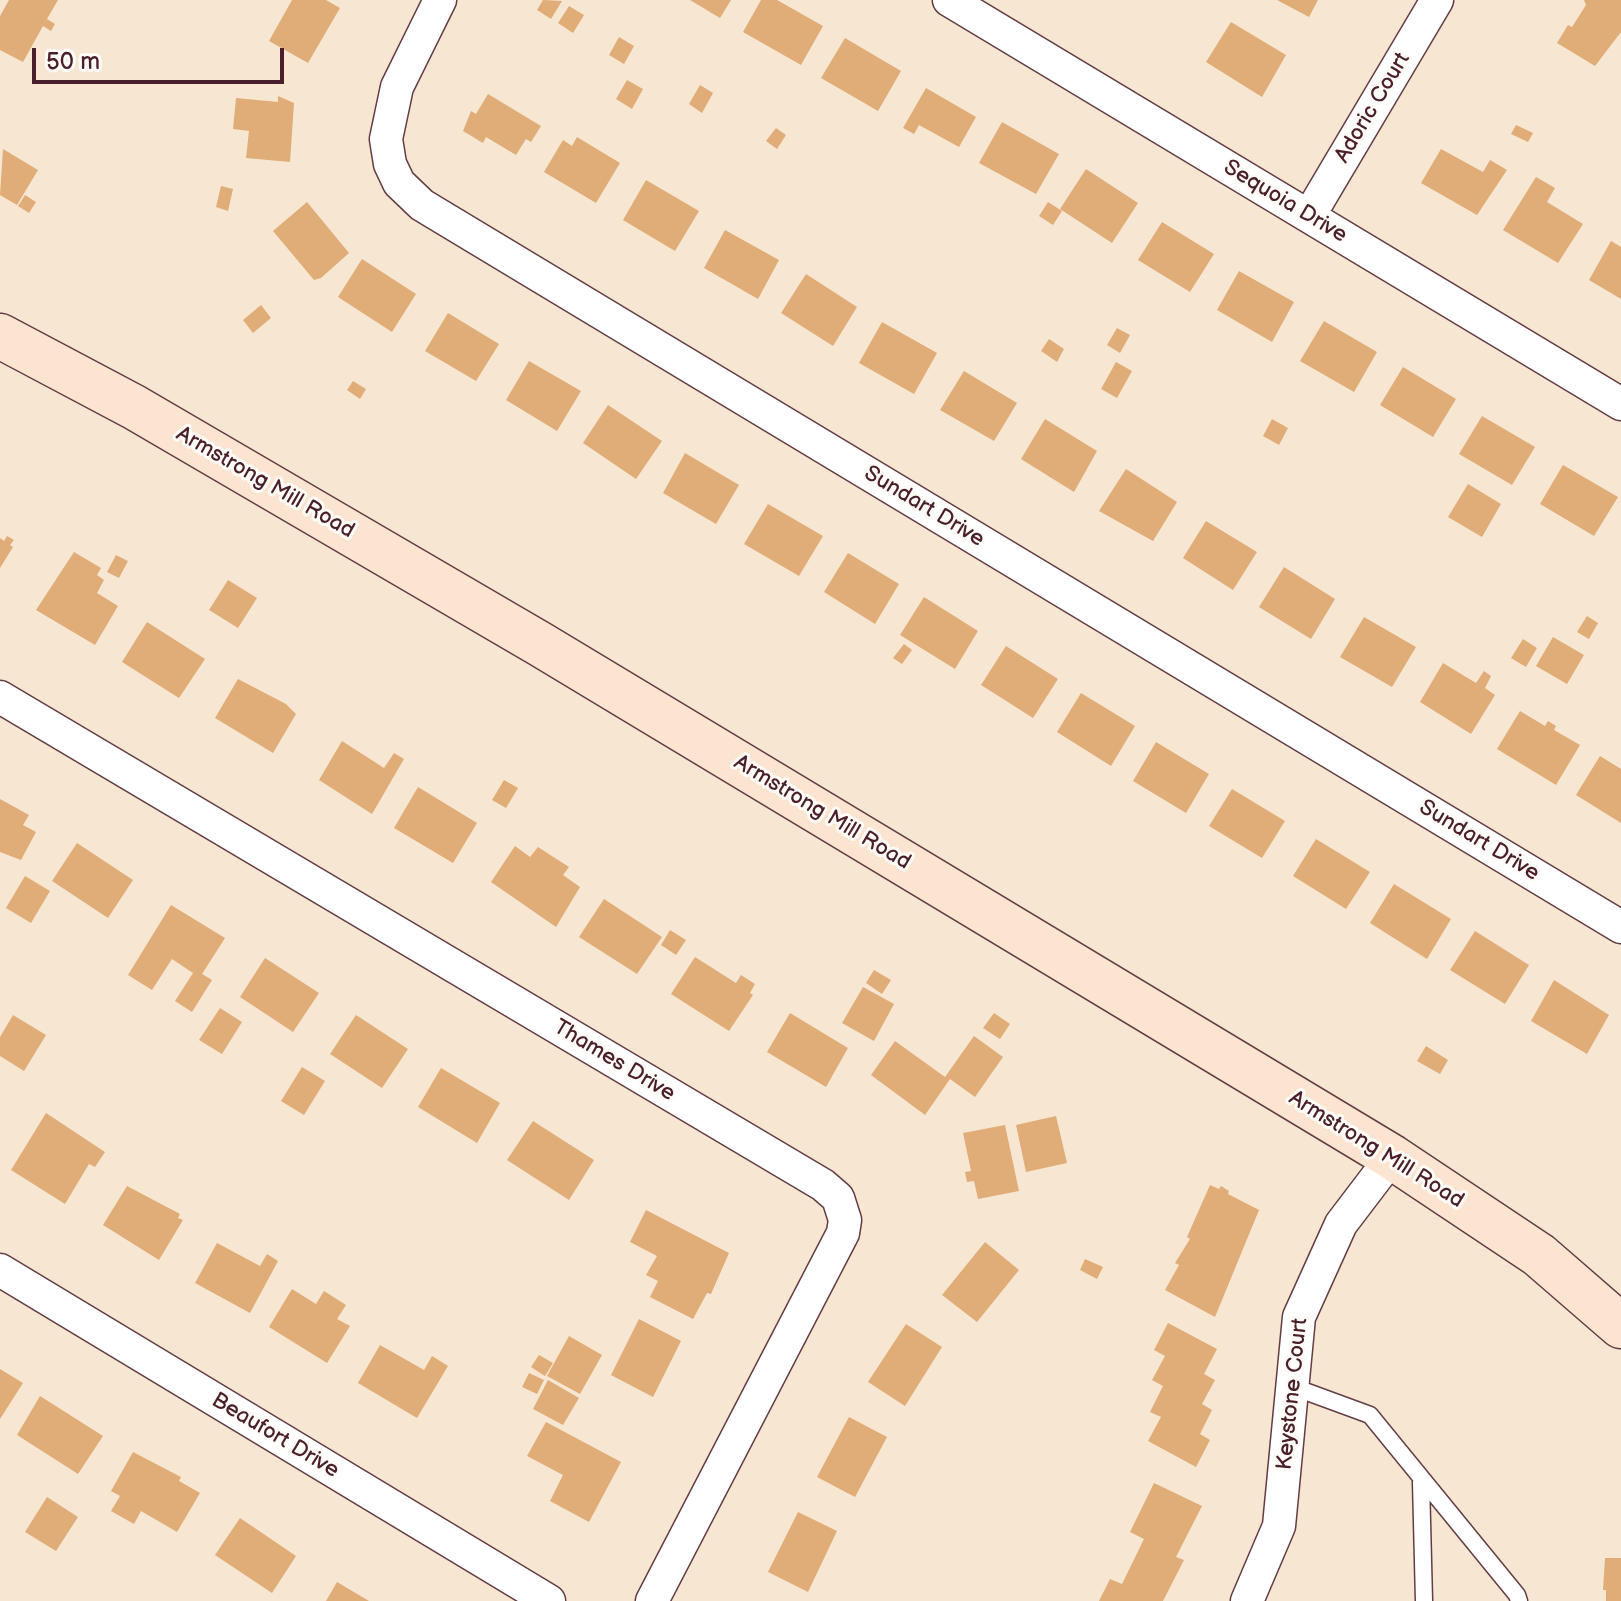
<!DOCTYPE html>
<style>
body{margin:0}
#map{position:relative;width:1621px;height:1601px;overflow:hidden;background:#f7e7d2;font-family:"Balsamiq Sans",sans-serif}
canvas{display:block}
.scale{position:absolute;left:32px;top:48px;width:252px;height:36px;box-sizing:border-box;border:4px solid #4a1f2b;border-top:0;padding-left:10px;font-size:24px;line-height:28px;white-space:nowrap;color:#4a1f2b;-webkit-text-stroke:6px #fdfcf7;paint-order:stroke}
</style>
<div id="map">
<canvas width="1621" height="1601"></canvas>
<div class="scale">50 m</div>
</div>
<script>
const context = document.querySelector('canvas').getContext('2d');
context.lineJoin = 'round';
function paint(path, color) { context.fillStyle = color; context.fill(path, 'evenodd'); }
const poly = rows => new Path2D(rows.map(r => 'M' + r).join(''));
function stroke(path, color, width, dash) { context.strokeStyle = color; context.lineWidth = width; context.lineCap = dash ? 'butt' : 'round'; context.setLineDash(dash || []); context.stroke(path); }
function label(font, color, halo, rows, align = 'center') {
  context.font = font + ' "Balsamiq Sans",sans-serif'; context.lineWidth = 6; context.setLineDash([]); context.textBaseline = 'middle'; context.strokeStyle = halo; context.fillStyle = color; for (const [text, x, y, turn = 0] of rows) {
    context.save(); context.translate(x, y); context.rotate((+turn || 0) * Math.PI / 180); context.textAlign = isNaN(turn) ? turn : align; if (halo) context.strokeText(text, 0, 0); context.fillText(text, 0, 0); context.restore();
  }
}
paint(poly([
 [9,0,58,0,47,19,55,24,51,31,43,26,23,62,0,50,0,16],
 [292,0,326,0,340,8,308,63,269,41],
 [543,0,562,1,551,19,537,10],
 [690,0,731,0,720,18],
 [761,0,777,0,823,26,801,65,743,32],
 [1277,0,1318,0,1309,17],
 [1584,0,1621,0,1621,32,1595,66,1557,43,1568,25,1572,27,1586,5],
 [569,6,584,15,573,33,558,23],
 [1231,22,1286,55,1262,97,1206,62],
 [619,37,634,46,624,64,609,55],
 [845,38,901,71,878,111,821,78],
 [627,80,643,89,632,109,616,99],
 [700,85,713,93,702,113,689,104],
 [926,88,976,117,959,147,919,125,914,134,903,128],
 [488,94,541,126,531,142,526,139,516,155,486,137,483,143,463,131,471,111,476,114],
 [278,96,294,103,290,162,246,158,249,131,233,129,236,98,278,102],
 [1002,122,1059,154,1036,194,979,163],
 [1516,125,1533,133,1528,142,1511,134],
 [776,128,786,135,777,149,766,141],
 [577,137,620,163,596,203,544,172,563,140,572,146],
 [3,149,38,170,17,205,0,195],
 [1441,149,1483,172,1490,160,1507,170,1477,215,1421,183],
 [1086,169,1138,203,1112,243,1060,209],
 [1536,177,1555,188,1547,202,1583,224,1558,263,1503,230],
 [646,180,699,211,675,251,623,220],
 [221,186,233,189,228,211,216,207],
 [25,195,36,202,29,213,18,206],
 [307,202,349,253,321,278,314,280,273,231],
 [1048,202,1062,211,1053,225,1039,216],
 [1162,222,1214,254,1190,292,1138,260],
 [725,230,779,260,758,299,704,268],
 [1611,241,1621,247,1621,299,1589,280],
 [362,259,416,294,392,332,338,297],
 [1239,271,1294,302,1272,342,1217,310],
 [806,274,857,307,833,346,781,313],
 [261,305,271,318,253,333,243,320],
 [448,313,499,344,476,381,425,351],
 [1324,321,1377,352,1354,392,1300,361],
 [882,322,937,353,914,394,859,363],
 [1117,328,1130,335,1120,353,1107,345],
 [1049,339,1064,349,1057,362,1041,351],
 [529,361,581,391,557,431,506,400],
 [1116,362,1132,371,1117,398,1101,389],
 [1403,367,1456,399,1433,437,1380,405],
 [964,371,1017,403,994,441,940,410],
 [353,381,366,389,360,399,347,390],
 [608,405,662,441,636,479,583,443],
 [1482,416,1535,447,1512,485,1459,454],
 [1045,419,1097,451,1074,492,1021,459],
 [1272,419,1288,428,1279,445,1263,436],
 [685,453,739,485,716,524,663,493],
 [1563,465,1618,497,1594,536,1540,504],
 [1126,469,1177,502,1153,541,1099,511],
 [1468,484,1501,504,1482,537,1448,517],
 [768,504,823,536,799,576,744,544],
 [1206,521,1257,552,1233,590,1183,558],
 [7,536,14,540,10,545,13,547,0,568,0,538,4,541],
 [74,552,101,568,97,575,104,580,97,593,118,606,95,645,36,610],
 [848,553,899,584,875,624,824,592],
 [116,555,128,561,119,578,107,572],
 [1284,567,1335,599,1311,639,1259,607],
 [228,580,257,598,238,628,209,610],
 [924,597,978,631,955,669,900,635],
 [1587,616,1598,623,1589,639,1577,632],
 [1364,617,1416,647,1392,687,1340,657],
 [147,622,205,659,179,698,122,662],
 [1553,637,1584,655,1567,684,1536,666],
 [1523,639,1537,648,1526,667,1511,658],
 [904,644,912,650,902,664,893,658],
 [1006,646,1058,679,1033,718,981,685],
 [1443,663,1476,683,1484,671,1491,676,1485,688,1495,695,1471,734,1420,702],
 [238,679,286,704,296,714,273,753,215,718],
 [1081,693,1135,726,1111,766,1057,732],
 [1520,711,1545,726,1548,721,1556,726,1554,730,1580,745,1556,785,1497,749],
 [342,741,384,768,394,753,404,759,372,814,319,780],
 [1156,742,1209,774,1186,813,1133,781],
 [1600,756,1621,769,1621,823,1576,795],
 [504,780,518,788,506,808,492,800],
 [418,787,477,823,453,863,394,828],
 [1232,789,1285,821,1262,858,1209,826],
 [0,799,29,815,23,825,36,832,21,860,0,852],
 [1316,839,1370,872,1346,909,1293,876],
 [77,843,133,880,108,918,52,881],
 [515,846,530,857,538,847,569,867,563,875,580,887,556,927,491,882],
 [25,876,50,891,31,923,6,908],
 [1394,884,1451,919,1427,959,1370,923],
 [604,899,662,937,637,974,579,937],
 [171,905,225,938,202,974,212,980,192,1012,175,1001,193,973,172,959,152,990,128,975],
 [670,930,686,940,676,955,661,945],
 [1475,931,1529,965,1505,1004,1450,970],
 [695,957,736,983,741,975,755,984,750,993,753,995,729,1031,671,994],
 [265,958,319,993,293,1032,240,997],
 [874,970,891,980,882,994,866,983],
 [1554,980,1609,1015,1587,1054,1531,1021],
 [863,987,894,1004,874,1041,842,1023],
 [220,1008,242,1022,222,1054,199,1040],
 [790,1013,848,1048,826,1087,767,1052],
 [994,1013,1010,1024,1000,1039,983,1028],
 [13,1015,46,1035,24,1071,0,1056,0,1037],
 [356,1015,408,1049,382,1088,330,1054],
 [974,1036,1003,1057,975,1097,950,1079,925,1115,871,1075,895,1041,945,1077],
 [1426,1046,1448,1060,1440,1074,1417,1061],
 [302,1067,325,1081,304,1115,281,1101],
 [441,1068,500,1103,477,1143,418,1107],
 [46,1113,105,1152,95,1167,89,1164,65,1204,11,1170],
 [1056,1116,1067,1163,1026,1172,1016,1125],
 [533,1121,594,1160,569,1200,507,1160],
 [1005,1125,1019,1191,978,1199,974,1181,967,1182,965,1172,971,1171,963,1133],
 [1210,1185,1219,1189,1221,1186,1229,1191,1228,1194,1259,1210,1215,1317,1165,1290,1179,1265,1175,1263,1190,1239,1187,1237],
 [127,1186,180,1214,178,1218,183,1220,159,1260,103,1225],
 [646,1210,729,1253,711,1294,707,1293,693,1319,650,1297,658,1281,646,1275,657,1256,630,1242],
 [985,1242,1019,1270,977,1322,942,1295],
 [217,1243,260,1266,267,1254,278,1261,250,1313,195,1283],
 [1085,1259,1103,1267,1097,1279,1080,1270],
 [292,1289,316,1304,324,1291,346,1305,337,1319,350,1326,327,1363,269,1327],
 [639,1319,681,1341,653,1397,611,1375],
 [1168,1323,1217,1349,1204,1374,1215,1380,1202,1404,1212,1410,1200,1434,1210,1440,1196,1467,1148,1441,1161,1417,1150,1412,1163,1386,1152,1380,1165,1356,1154,1350],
 [906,1324,942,1347,905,1406,868,1382],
 [569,1336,602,1355,580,1394,547,1376],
 [380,1345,424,1370,432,1356,448,1366,417,1418,358,1383],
 [539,1355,553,1363,545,1376,531,1367],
 [0,1369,23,1383,0,1419],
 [529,1373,544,1380,537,1394,522,1387],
 [548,1380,579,1398,563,1425,533,1409],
 [40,1396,103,1436,78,1474,17,1435],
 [849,1417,887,1437,855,1497,817,1477],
 [546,1422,621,1462,589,1522,550,1501,563,1475,527,1456],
 [133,1452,181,1477,179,1481,200,1493,177,1532,141,1511,134,1524,111,1511,120,1496,111,1491],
 [1154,1483,1202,1506,1176,1557,1184,1560,1163,1601,1099,1601,1110,1579,1122,1584,1144,1539,1130,1532],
 [47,1497,78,1517,56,1551,25,1532],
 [798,1512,837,1531,808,1592,768,1572],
 [240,1518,296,1556,272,1593,215,1555],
 [1605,1558,1621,1558,1621,1601,1606,1601,1606,1590,1603,1590],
 [337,1582,369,1601,326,1601]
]), '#e0ac77');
const lane = poly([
 [1291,1386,1370,1415,1517,1595,1519,1601],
 [1421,1482,1424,1601]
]);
const street = poly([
 [440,0,397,87,386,139,390,164,399,183,422,205,1621,927],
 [949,0,1621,404],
 [1309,216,1437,0],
 [0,697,823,1185,838,1198,845,1220,843,1233,652,1601],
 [0,1270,549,1601],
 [1247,1601,1279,1526,1299,1317,1341,1224,1392,1157]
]);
const secondary = poly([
 [0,336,134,407,540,644,1392,1157,1539,1255,1621,1326]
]);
stroke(lane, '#643d44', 19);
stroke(street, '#643d44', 35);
stroke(secondary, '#643d44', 47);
stroke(lane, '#fff', 16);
stroke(street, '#fff', 32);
stroke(secondary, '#fce5d0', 44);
label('22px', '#4a1f2b', '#fdfcf7', [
 ["Adoric Court",1373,108,-59],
 ["Sequoia Drive",1285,202,31],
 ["Armstrong Mill Road",265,483,30],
 ["Sundart Drive",924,507,31],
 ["Armstrong Mill Road",822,813,31],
 ["Sundart Drive",1479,841,31],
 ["Thames Drive",614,1061,31],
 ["Armstrong Mill Road",1376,1150,32],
 ["Keystone Court",1293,1394,-84],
 ["Beaufort Drive",275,1436,31]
]);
</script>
